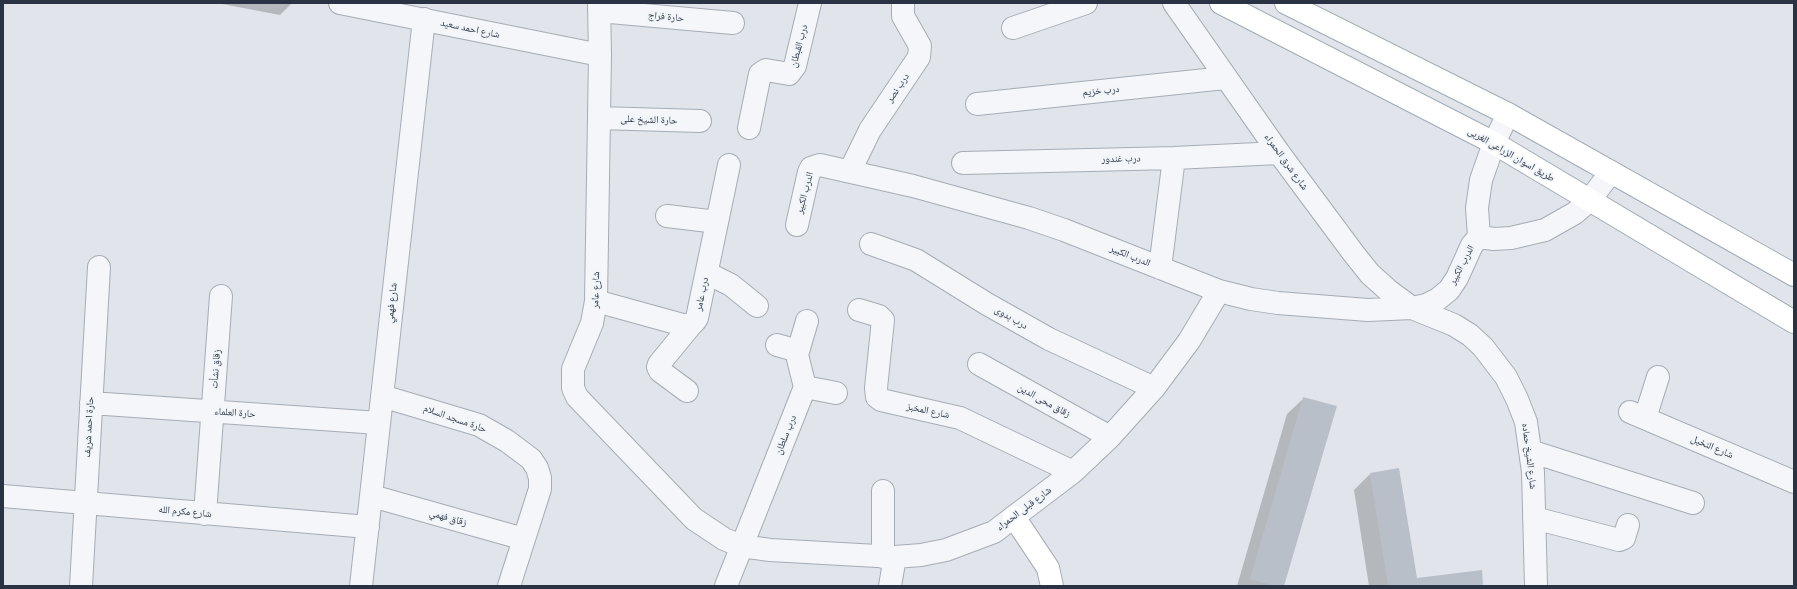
<!DOCTYPE html>
<meta charset="utf-8">
<style>
body{margin:0}
#map{position:relative;width:1797px;height:589px;overflow:hidden;background:#e1e5eb;font-family:"Archivo Narrow",sans-serif}
canvas{display:block}
.frame{position:absolute;inset:0;border:4px solid #293343;pointer-events:none}
</style>
<div id="map">
<canvas width="1797" height="589"></canvas>
<div class="frame"></div>
</div>
<script>
const context = document.querySelector('canvas').getContext('2d');
context.lineJoin = 'round';
function paint(path, color) { context.fillStyle = color; context.fill(path, 'evenodd'); }
const poly = rows => new Path2D(rows.map(r => 'M' + r).join(''));
function stroke(path, color, width, dash) { context.strokeStyle = color; context.lineWidth = width; context.lineCap = dash ? 'butt' : 'round'; context.setLineDash(dash || []); context.stroke(path); }
function label(font, color, halo, rows, align = 'center') {
  context.font = font + ' "Archivo Narrow","Noto Naskh Arabic",sans-serif'; context.lineWidth = 3.5; context.setLineDash([]); context.textBaseline = 'middle'; context.strokeStyle = halo; context.fillStyle = color; for (const [text, x, y, turn = 0] of rows) {
    context.save(); context.translate(x, y); context.rotate((+turn || 0) * Math.PI / 180); context.textAlign = isNaN(turn) ? turn : align; if (halo) context.strokeText(text, 0, 0); context.fillText(text, 0, 0); context.restore();
  }
}
paint(poly([
 [217,3,292,3,280,15],
 [1304,398,1283,586,1237,586,1287,414],
 [1370,474,1416,579,1482,586,1369,586,1354,490]
]), '#0003');
paint(poly([
 [1303,397,1337,406,1284,586,1275,586,1250,579],
 [1399,468,1417,578,1482,570,1483,586,1388,586,1370,473]
]), '#b8bfc8');
const street = poly([
 [340,3,600,55],
 [599,3,600,55,596,301,592,323,573,369,573,388,577,397,694,519,724,539,741,546,770,550,895,557,921,555,946,550,994,532,1073,472,1110,437,1154,388,1189,341,1219,291],
 [1174,3,1279,153,1354,254,1370,274,1389,291,1412,308,1454,325,1470,335,1483,347,1506,377,1517,399,1526,422,1533,472,1536,586],
 [599,11,733,23],
 [1013,28,1086,3],
 [977,104,1225,78],
 [599,118,700,121],
 [749,128,760,74,766,70,789,74,795,66,810,3],
 [963,163,1174,158,1279,153],
 [850,171,870,130,919,57,920,46,903,16,903,3],
 [667,216,717,222],
 [797,225,809,172,811,168,820,165,913,186,1029,218,1064,230,1219,291,1251,299,1278,303,1368,310,1412,308,1426,305,1438,299,1449,290,1457,278,1472,245,1479,237],
 [1479,237,1494,239,1511,238,1545,230,1575,213,1589,201,1611,172],
 [1479,237,1477,208,1481,180,1494,143,1508,114],
 [871,244,916,260,987,304,1049,339,1154,388],
 [1160,268,1174,158],
 [707,273,731,285,757,306],
 [596,301,683,325,691,325,695,321,697,318,729,165],
 [859,310,879,316,883,320,876,388,877,397,881,400,960,418,1073,472],
 [777,345,798,351],
 [979,364,1110,437],
 [805,387,836,393],
 [687,391,660,371,658,367,659,364,691,325],
 [382,396,479,425,507,441,531,459,537,468,540,478,540,489,509,586],
 [91,403,379,423],
 [1630,412,1794,482],
 [1645,418,1658,377],
 [1530,451,1693,503],
 [883,491,883,557],
 [3,496,368,527],
 [372,496,524,539],
 [205,514,221,296],
 [1534,518,1619,540,1624,538,1628,525],
 [81,586,99,267],
 [361,586,424,19],
 [726,586,803,392,805,387,797,355,807,321],
 [890,586,895,557]
]);
const secondary = poly([
 [1014,517,1048,568,1052,586]
]);
const primary = poly([
 [1221,3,1494,143,1794,322],
 [1286,3,1508,114,1794,275]
]);
stroke(street, '#a6acb5', 24);
stroke(secondary, '#a6acb5', 24);
stroke(primary, '#a0aab7', 24);
stroke(street, '#f4f6f9', 22);
stroke(secondary, '#fff', 22);
stroke(primary, '#fff', 22);
label('10px', '#293343', '#f1f4f8', [
 ["حارة فراج",666,17,5],
 ["شارع احمد سعيد",470,29,12],
 ["درب القبطان",799,46,-75],
 ["درب نصر",898,88,-56],
 ["درب خزيم",1101,91,-6],
 ["حارة الشيخ على",649,120,2],
 ["طريق اسوان الزراعى الغربى",1511,155,30],
 ["درب غندور",1121,159,-1],
 ["شارع شرق الحمراء",1286,162,54],
 ["الدرب الكبير",805,193,-75],
 ["الدرب الكبير",1130,256,22],
 ["الدرب الكبير",1462,265,-62],
 ["شارع عامر",596,290,-88],
 ["درب عامر",702,294,-78],
 ["شارع فهمي",392,303,-84],
 ["درب بدوى",1011,318,30],
 ["زقاق نشأت",216,369,-86],
 ["زقاق محى الدين",1044,401,29],
 ["شارع المخبز",928,411,12],
 ["حارة العلماء",235,413,4],
 ["حارة مسجد السلام",455,419,19],
 ["حارة احمد شريف",89,427,-87],
 ["درب سلطان",786,435,-68],
 ["شارع النخيل",1712,447,23],
 ["شارع الشيخ حماده",1529,456,83],
 ["شارع قبلى الحمراء",1024,509,-37],
 ["شارع مكرم الله",185,512,5],
 ["زقاق فهمي",448,518,16]
]);
</script>
